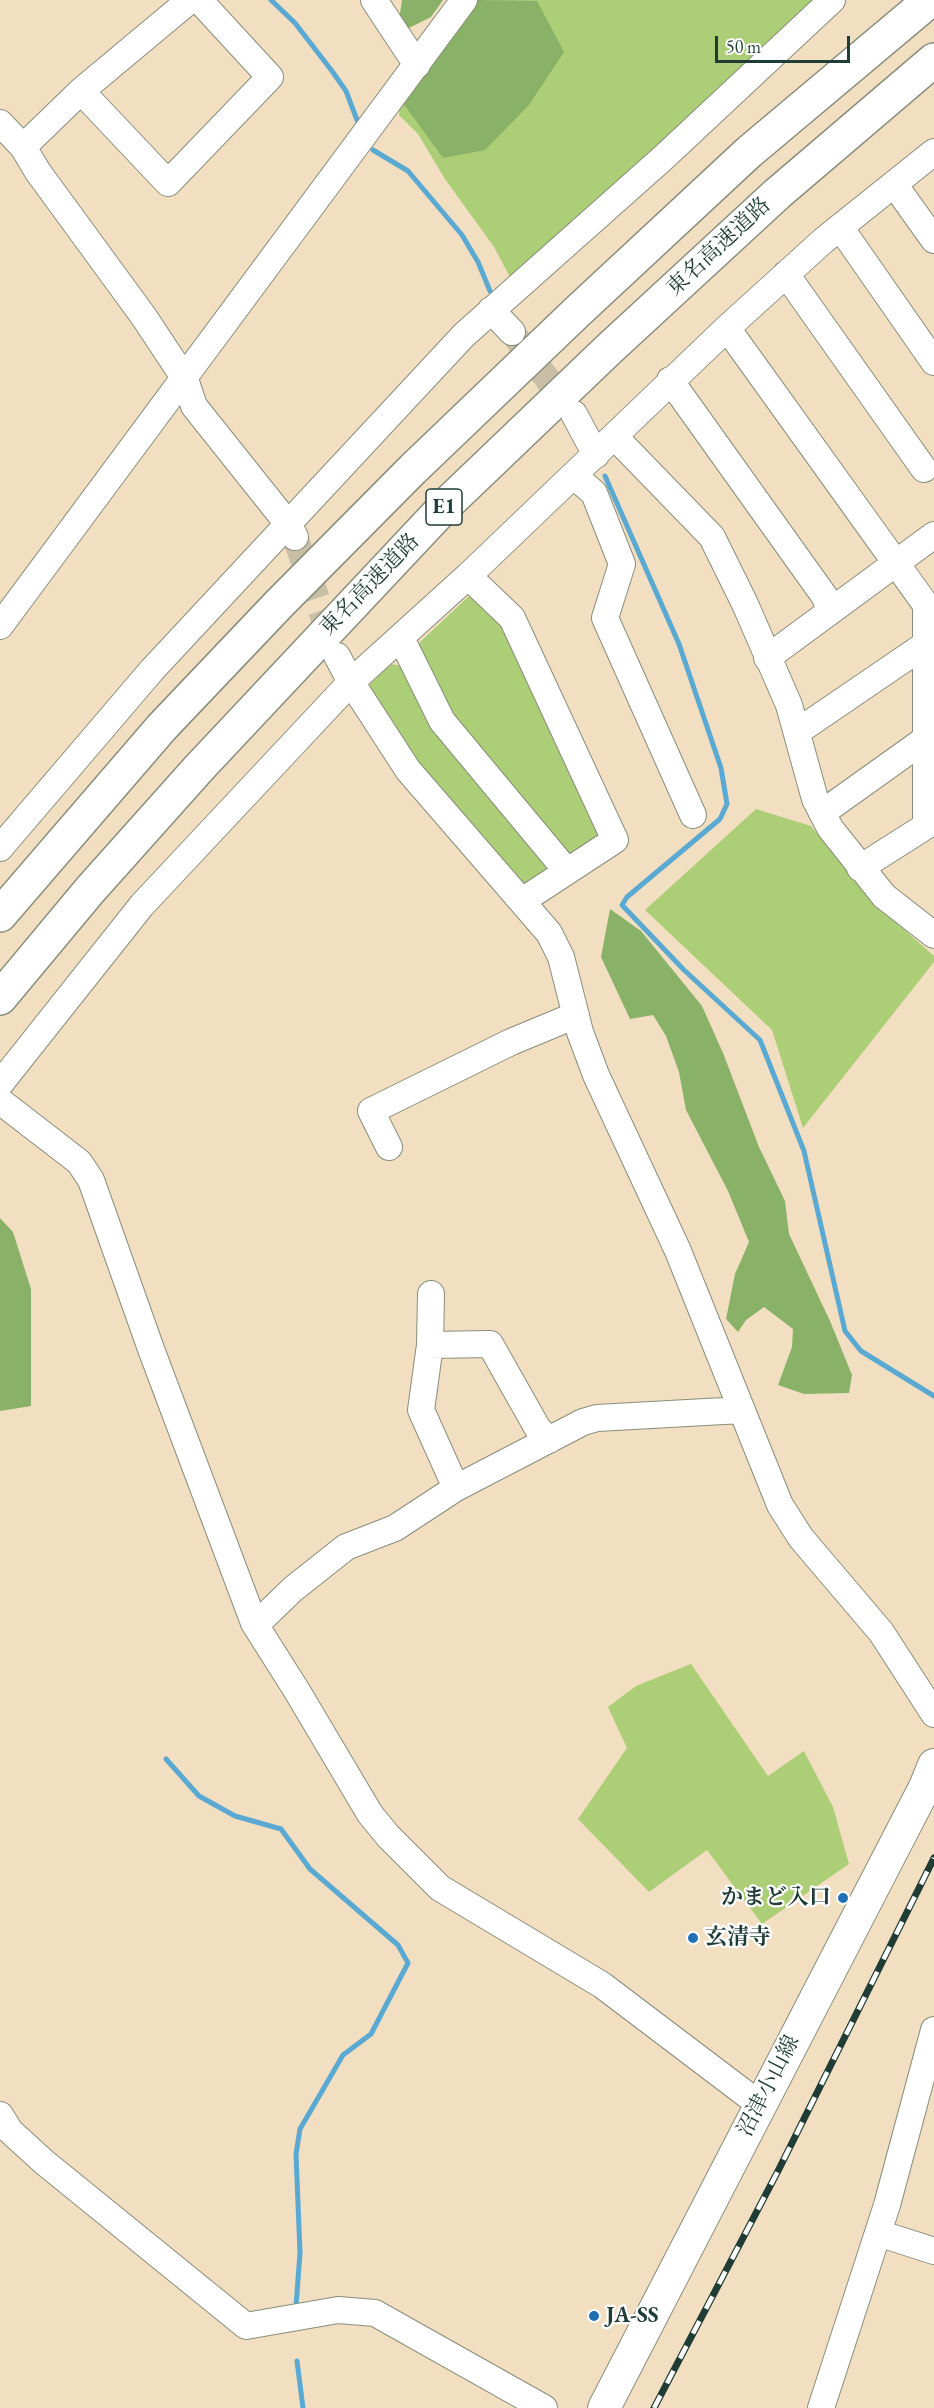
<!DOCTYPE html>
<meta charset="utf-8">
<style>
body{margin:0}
#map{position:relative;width:934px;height:2408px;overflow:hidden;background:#f2dfc2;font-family:"EB Garamond",serif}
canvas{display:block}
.scale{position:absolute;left:715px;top:36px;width:135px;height:27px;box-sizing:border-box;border:3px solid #1f3d34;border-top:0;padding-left:8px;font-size:18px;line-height:21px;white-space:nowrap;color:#1f3d34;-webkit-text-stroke:4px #fff;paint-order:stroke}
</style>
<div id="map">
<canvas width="934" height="2408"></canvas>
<div class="scale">50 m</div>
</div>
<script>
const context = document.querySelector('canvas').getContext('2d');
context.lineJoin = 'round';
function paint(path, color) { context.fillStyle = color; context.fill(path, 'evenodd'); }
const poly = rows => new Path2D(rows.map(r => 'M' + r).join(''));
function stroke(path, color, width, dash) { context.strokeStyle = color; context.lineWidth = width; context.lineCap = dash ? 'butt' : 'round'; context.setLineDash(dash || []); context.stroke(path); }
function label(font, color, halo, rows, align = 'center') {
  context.font = font + ' "EB Garamond","Noto Serif JP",serif'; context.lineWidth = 4.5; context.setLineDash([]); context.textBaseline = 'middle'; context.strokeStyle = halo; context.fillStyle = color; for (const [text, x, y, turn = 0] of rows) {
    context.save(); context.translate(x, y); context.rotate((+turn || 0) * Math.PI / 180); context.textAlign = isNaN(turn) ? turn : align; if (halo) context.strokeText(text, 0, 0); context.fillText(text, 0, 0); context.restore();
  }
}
paint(poly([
 [477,0,817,0,516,275,510,277,494,247,445,179,418,134,399,115,399,106],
 [468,597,483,599,503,623,602,828,600,841,576,856,563,853,449,715,417,656,420,642],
 [391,664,406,667,550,862,549,873,530,883,517,882,414,764,367,691,370,684],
 [756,809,811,826,875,904,934,956,934,962,803,1128,772,1030,645,910],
 [691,1664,768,1776,804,1751,833,1807,849,1864,762,1924,707,1850,649,1892,578,1819,627,1748,608,1707,636,1686]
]), '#acce76');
paint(poly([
 [402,0,443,0,431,17,397,34],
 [478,0,537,1,564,52,529,105,485,150,443,158,400,99],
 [610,909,641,931,702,1006,723,1053,759,1147,785,1201,789,1234,830,1321,852,1375,849,1393,804,1394,778,1385,792,1347,793,1329,764,1307,746,1320,738,1332,726,1319,735,1274,749,1242,728,1191,686,1110,679,1072,666,1036,653,1015,630,1019,601,957],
 [0,1218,13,1232,31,1289,31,1406,0,1411]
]), '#89b167');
stroke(poly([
 [271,0,295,23,332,71,346,91,357,120],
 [373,150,408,171,462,235,478,262,490,291],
 [605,476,679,644,721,768,727,804,720,819,627,897,622,905,684,970,760,1040,804,1151,845,1331,861,1351,934,1396],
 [166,1759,199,1796,235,1816,281,1829,310,1869,398,1945,408,1963,371,2034,343,2055,300,2129,296,2154,300,2253,296,2306],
 [297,2361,303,2408]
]), '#59a9d3', 5);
stroke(poly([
 [512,332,570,409],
 [295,537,333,644]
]), '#c8bfa6', 26, [26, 13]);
const minor = poly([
 [374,0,417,65],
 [81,91,168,183,270,77,199,0],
 [0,123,23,147,38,172,144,317,185,379,194,406,288,524,295,537],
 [23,147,81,91,190,0],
 [894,184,934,240],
 [840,227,934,362],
 [786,274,924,469],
 [491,310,512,332],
 [727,328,926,605,926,826,860,868],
 [670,380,825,597,830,612],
 [574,414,596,455],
 [615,437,712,537,745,604,789,705,815,799,830,828,884,896,934,935],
 [574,476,594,493,622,564,605,618,693,815],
 [468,576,512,618,615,840,522,901],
 [0,626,464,0],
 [401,638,442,721,566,870],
 [337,656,351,682,408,770,549,933,561,957,580,1032,596,1075,678,1251,780,1505,801,1538,881,1632,934,1714],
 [767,658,934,535],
 [797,732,926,644],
 [822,813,927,738],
 [0,848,152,670,464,335,663,158,832,0],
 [0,1084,142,905,351,682,468,576,727,328,824,240,934,152],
 [0,1101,79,1162,91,1180,151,1349,254,1623,297,1691,370,1814,388,1836,440,1888,602,1985,759,2104],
 [389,1147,371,1111,511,1042,576,1015],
 [431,1294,430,1345,421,1410,456,1488],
 [430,1345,490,1344,538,1429,549,1440],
 [254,1623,264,1617,293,1589,346,1547,395,1528,456,1488,583,1422,597,1418,742,1410],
 [0,2115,10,2131,44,2162,246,2326,338,2310,375,2313,544,2408],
 [878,2233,934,2251],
 [821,2408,887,2205,934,2030]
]);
const major = poly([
 [604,2408,925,1787,934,1765]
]);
const highway = poly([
 [0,915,162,727,278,605,413,469,577,312,749,152,930,0],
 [0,998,90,890,199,768,447,504,609,349,777,194,934,60]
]);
stroke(minor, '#888e7b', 28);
stroke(major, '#888e7b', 34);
stroke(highway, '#888e7b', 36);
stroke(minor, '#fff', 26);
stroke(major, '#fff', 32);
stroke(highway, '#fff', 33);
const rail = poly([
 [654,2408,778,2171,934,1858]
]);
stroke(rail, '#1f3d34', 7);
stroke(rail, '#fff', 4.5, [14]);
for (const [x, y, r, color] of [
 [843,1898,6,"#1f6fb2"],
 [693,1938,6,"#1f6fb2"],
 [594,2316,6,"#1f6fb2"]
]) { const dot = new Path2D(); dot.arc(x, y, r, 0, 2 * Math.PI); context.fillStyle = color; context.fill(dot); stroke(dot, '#fff', 2); }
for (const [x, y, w] of [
 [444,507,36]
]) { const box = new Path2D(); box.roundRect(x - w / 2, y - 18, w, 36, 4.5); context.fillStyle = '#fff'; context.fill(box); stroke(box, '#1f3d34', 1.5); }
label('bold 21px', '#1f3d34', null, [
 ["E1",444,507]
]);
label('22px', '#1f3d34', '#fff', [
 ["東名高速道路",719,247,-43],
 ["東名高速道路",370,585,-46],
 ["沼津小山線",769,2086,-63]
]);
label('bold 22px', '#1f3d34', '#fff', [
 ["かまど入口",831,1898,"right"],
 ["玄清寺",705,1938],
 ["JA-SS",606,2316]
], 'left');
</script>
